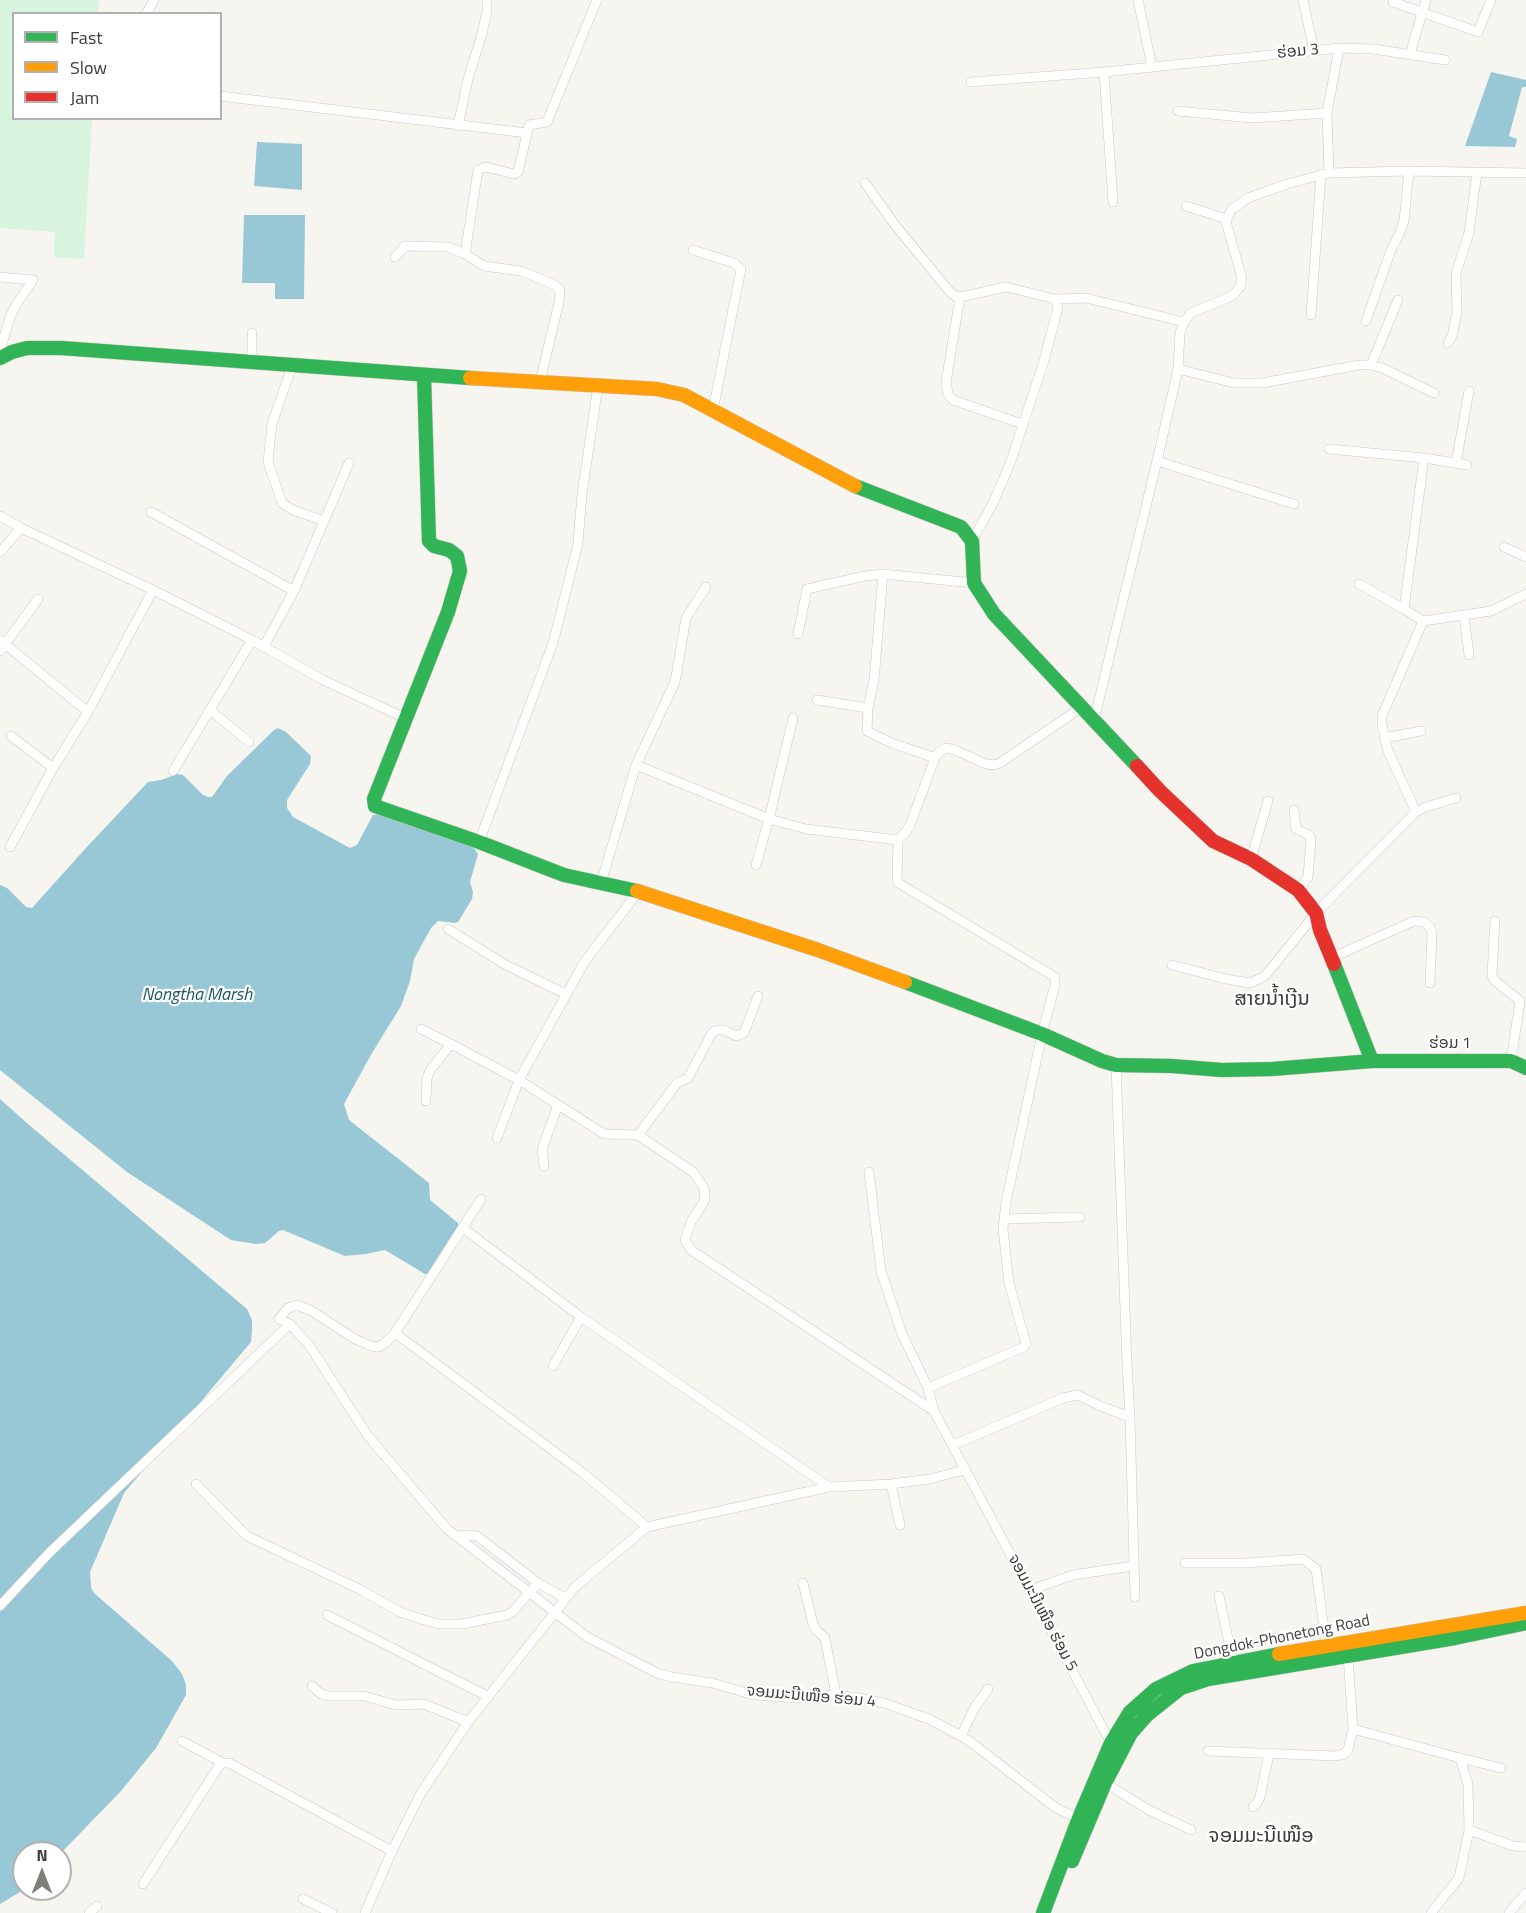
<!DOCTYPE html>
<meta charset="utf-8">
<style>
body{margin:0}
#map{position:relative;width:1526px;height:1913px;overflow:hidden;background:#f6f5f0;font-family:"Titillium Web",sans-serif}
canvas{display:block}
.legend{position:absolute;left:12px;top:12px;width:210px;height:108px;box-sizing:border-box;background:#fff;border:2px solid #b2b1b0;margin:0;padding:8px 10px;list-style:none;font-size:18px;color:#3e3c39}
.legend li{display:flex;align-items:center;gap:12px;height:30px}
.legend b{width:30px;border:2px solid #b2b1b0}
.north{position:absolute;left:12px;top:1841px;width:60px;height:60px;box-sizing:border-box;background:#fff;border:2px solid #b2b1b0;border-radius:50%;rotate:0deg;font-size:16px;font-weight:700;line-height:24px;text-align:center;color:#3e3c39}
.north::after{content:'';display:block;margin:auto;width:21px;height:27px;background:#7e7d79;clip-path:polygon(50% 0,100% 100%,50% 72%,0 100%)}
</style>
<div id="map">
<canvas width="1526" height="1913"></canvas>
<ul class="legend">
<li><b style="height:8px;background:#30b455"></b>Fast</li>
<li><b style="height:8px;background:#ff9f0a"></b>Slow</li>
<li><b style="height:8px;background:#e5322d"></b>Jam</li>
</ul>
<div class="north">N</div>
</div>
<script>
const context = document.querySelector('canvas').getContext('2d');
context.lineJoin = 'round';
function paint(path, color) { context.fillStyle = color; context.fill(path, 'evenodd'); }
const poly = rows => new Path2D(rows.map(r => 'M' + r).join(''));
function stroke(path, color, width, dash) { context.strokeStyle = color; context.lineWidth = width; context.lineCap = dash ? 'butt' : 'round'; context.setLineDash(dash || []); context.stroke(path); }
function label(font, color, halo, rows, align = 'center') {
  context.font = font + ' "Titillium Web","Noto Sans Lao",sans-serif'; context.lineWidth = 4.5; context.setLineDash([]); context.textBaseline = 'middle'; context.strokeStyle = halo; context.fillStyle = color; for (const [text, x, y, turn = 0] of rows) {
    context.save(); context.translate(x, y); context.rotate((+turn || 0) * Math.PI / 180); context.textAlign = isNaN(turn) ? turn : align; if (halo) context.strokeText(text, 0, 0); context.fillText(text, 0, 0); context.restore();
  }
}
paint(poly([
 [0,0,99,0,98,13,14,14,14,118,92,119,84,259,54,257,55,232,0,228]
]), '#d8f4df');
paint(poly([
 [1491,72,1526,80,1526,87,1522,87,1509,136,1517,139,1515,147,1465,146],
 [257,142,302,144,302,190,254,186],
 [244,215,305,215,304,299,275,299,275,283,242,283],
 [278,728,286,732,311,756,310,764,287,800,287,808,293,817,350,848,357,845,373,815,380,814,473,847,478,854,470,882,473,892,472,899,458,922,455,923,438,921,431,928,414,959,410,981,401,1006,372,1053,344,1104,349,1120,429,1183,430,1200,458,1223,458,1228,430,1272,428,1274,425,1274,385,1250,366,1254,345,1256,283,1230,279,1231,265,1243,256,1244,231,1240,127,1172,0,1070,0,885,7,888,26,907,32,908,85,849,148,782,161,780,177,774,183,775,203,795,208,797,212,797,227,776,274,730],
 [0,1099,28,1124,247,1309,252,1320,252,1329,251,1342,124,1493,90,1572,91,1587,94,1593,172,1661,182,1674,186,1685,186,1695,156,1748,121,1791,60,1854,24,1853,25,1889,0,1904]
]), '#98c7d5');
const street = poly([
 [1138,0,1152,67],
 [1303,0,1314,51],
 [1393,2,1478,32,1491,0],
 [146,14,154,0],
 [1339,48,1373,49,1445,60],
 [1410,54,1426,0],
 [1104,72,1113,202],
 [971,82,1104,72,1339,48,1327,113,1329,173],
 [220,96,527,133],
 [1178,111,1252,118,1327,113],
 [458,126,468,79,482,34,487,11,487,0],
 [865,183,895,225,950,292,955,296,960,297,1006,287,1055,299,1057,303,1058,307,1044,361,1010,464,993,503,972,541],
 [1186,206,1227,219],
 [693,250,734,263,741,269,713,410],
 [465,254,478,170,486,167,514,174,518,172,529,125,547,122,597,0],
 [395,257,405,246,448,247,465,254,484,266,521,271,555,285,560,290,559,302,540,382],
 [0,277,33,280,16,305,10,317,0,351],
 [960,297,946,382,948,394,953,400,1022,424],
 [1055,299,1086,298,1184,322],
 [1311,315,1321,174],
 [1366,321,1391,250,1399,235,1404,221,1409,171],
 [252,333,252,363],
 [1448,343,1452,336,1457,313,1456,273,1469,233,1477,172],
 [1371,365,1398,300],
 [292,366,272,424,268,462,282,503,293,510,324,521],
 [1178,369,1234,383,1262,383,1359,365,1371,365,1382,368,1434,393],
 [1329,449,1424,458,1467,465],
 [1157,461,1294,504],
 [1456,463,1469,391],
 [151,512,294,591],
 [0,516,21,528,153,590,252,640,323,680,405,718],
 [1504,547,1526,557],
 [0,552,21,528],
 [883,574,874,680,868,708,867,731,889,742,935,758],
 [1359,584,1404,609,1423,621,1491,611,1526,594],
 [1404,609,1424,458],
 [1464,615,1469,655],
 [798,634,807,589,865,576,883,574,974,583],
 [0,640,88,712],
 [264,646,294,591,349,463],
 [0,651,38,599],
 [817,700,868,708],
 [210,710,249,742],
 [1094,720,1157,461,1178,369,1180,333,1184,322,1191,313,1232,296,1240,287,1242,278,1226,222,1231,210,1248,198,1287,184,1329,173,1409,171,1526,173],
 [11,736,53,768],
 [1384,738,1421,731],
 [636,765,769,819,806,829,898,840],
 [173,771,252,640],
 [1294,810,1296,829,1309,835,1311,839,1308,877,1298,890],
 [1416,812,1388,751,1382,725,1382,716,1423,621],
 [479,842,553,643,578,543,582,494,598,386],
 [10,847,53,768,88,712,153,590],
 [1251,859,1268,801],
 [756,865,769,819,793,718],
 [601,883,636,765,675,682,686,618,706,587],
 [1495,921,1492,975,1494,980,1520,1001,1511,1061],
 [448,929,506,965,566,994],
 [1331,958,1414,921,1424,922,1430,927,1432,933,1430,983],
 [1172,965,1226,979,1250,983,1265,976,1316,913,1416,812,1426,807,1456,798],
 [421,1029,451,1044,519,1080,604,1134,638,1135,693,1172,704,1188,705,1200,691,1222,685,1240,691,1250,934,1411],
 [1116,1065,1127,1364,1130,1417,1135,1597],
 [426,1101,427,1078,431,1069,451,1044],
 [638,1135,677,1083,688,1078,712,1033,717,1030,724,1030,736,1036,744,1033,758,996],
 [497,1138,519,1080,585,961,639,891],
 [544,1166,542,1149,558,1105],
 [869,1172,881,1271,902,1334,928,1388,934,1411,1113,1747],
 [481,1199,395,1333,385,1343,379,1347,371,1346,355,1339,310,1310,297,1305,288,1308,279,1319,290,1324,309,1345,368,1436,447,1529,587,1637,659,1674,672,1677,712,1683,754,1695,797,1698,836,1695,859,1698,884,1703,929,1719,961,1736,972,1743,1056,1808,1084,1821],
 [1004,1219,1080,1217],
 [463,1228,581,1317,829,1487],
 [395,1333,583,1473,647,1527],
 [553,1366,581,1317],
 [928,1388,1024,1347,1026,1344,1009,1283,1003,1229,1006,1202,1042,1034,1055,985,1055,977,900,884,897,881,898,840,905,833,910,825,935,758,939,752,946,748,955,750,986,764,994,765,1000,763,1082,707],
 [953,1445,1063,1398,1078,1395,1100,1406,1130,1417],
 [196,1484,247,1536,359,1589,400,1612,424,1620,439,1624,462,1624,507,1615,512,1612,538,1583],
 [891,1484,900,1525],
 [458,1536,469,1535,477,1536,538,1583,565,1598],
 [1185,1563,1246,1563,1303,1559,1316,1569,1327,1650],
 [803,1583,813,1624,816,1630,825,1638,836,1695],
 [1031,1590,1073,1575,1133,1566],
 [1219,1596,1233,1662],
 [0,1606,49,1553,290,1324],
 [327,1615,489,1697],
 [1348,1655,1353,1729,1460,1758,1468,1784,1469,1830,1459,1878,1431,1913],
 [312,1686,321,1694,329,1696,364,1696,396,1705,424,1704,468,1722],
 [961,1736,975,1707,988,1689],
 [182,1741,223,1763],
 [1208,1751,1335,1756,1344,1754,1348,1750,1353,1729],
 [1460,1758,1501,1768],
 [1105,1783,1149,1810,1191,1830],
 [1253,1807,1257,1803,1260,1797,1269,1754],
 [1469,1830,1513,1846,1526,1847],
 [143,1884,219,1766,223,1763,229,1763,392,1851],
 [303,1899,332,1913],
 [89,1913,97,1906],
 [365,1913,392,1851,421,1793,468,1722,575,1587,647,1527,829,1487,891,1484,930,1479,964,1470],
 [1509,1913,1526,1893]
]);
const fast = poly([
 [0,358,12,352,27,348,61,348,470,378],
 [424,375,429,541,434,546,449,550,457,556,460,571,448,612,374,799,375,806,479,842,564,875,637,891],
 [855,486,961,527,972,541,974,583,994,614,1137,766],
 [1334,964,1372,1061],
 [905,982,1042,1034,1102,1061,1116,1065,1172,1066,1222,1070,1272,1069,1372,1061,1511,1061,1526,1068],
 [1072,1861,1105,1783,1131,1733,1147,1715,1181,1688,1208,1679,1455,1638,1526,1623],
 [1043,1913,1079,1818,1111,1743,1130,1712,1156,1689,1193,1671,1279,1654]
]);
const slow = poly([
 [470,378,657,389,684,395,855,486],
 [637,891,818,950,905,982],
 [1279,1654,1526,1613]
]);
const jam = poly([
 [1137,766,1160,791,1213,841,1251,859,1298,890,1316,913,1320,930,1334,964]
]);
stroke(street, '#c9c8c5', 10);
stroke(fast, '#c9c8c5', 15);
stroke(slow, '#c9c8c5', 15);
stroke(jam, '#c9c8c5', 15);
stroke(street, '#fefefd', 9);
stroke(fast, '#30b455', 14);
stroke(slow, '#ff9f0a', 14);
stroke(jam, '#e5322d', 14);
label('16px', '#3e3c39', '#fff', [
 ["ຮ່ອມ 3",1298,52,-6],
 ["ຮ່ອມ 1",1450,1044],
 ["ຈອມມະນີເໜືອ ຮ່ອມ 5",1042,1613,62],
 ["Dongdok-Phonetong Road",1282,1638,-11],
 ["ຈອມມະນີເໜືອ ຮ່ອມ 4",811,1697,5]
]);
label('italic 18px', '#205868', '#fff', [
 ["Nongtha Marsh",197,996]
]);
label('20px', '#3e3c39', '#fff', [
 ["ສາຍນ້ຳເງີນ",1272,1000],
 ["ຈອມມະນີເໜືອ",1261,1837]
]);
</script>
